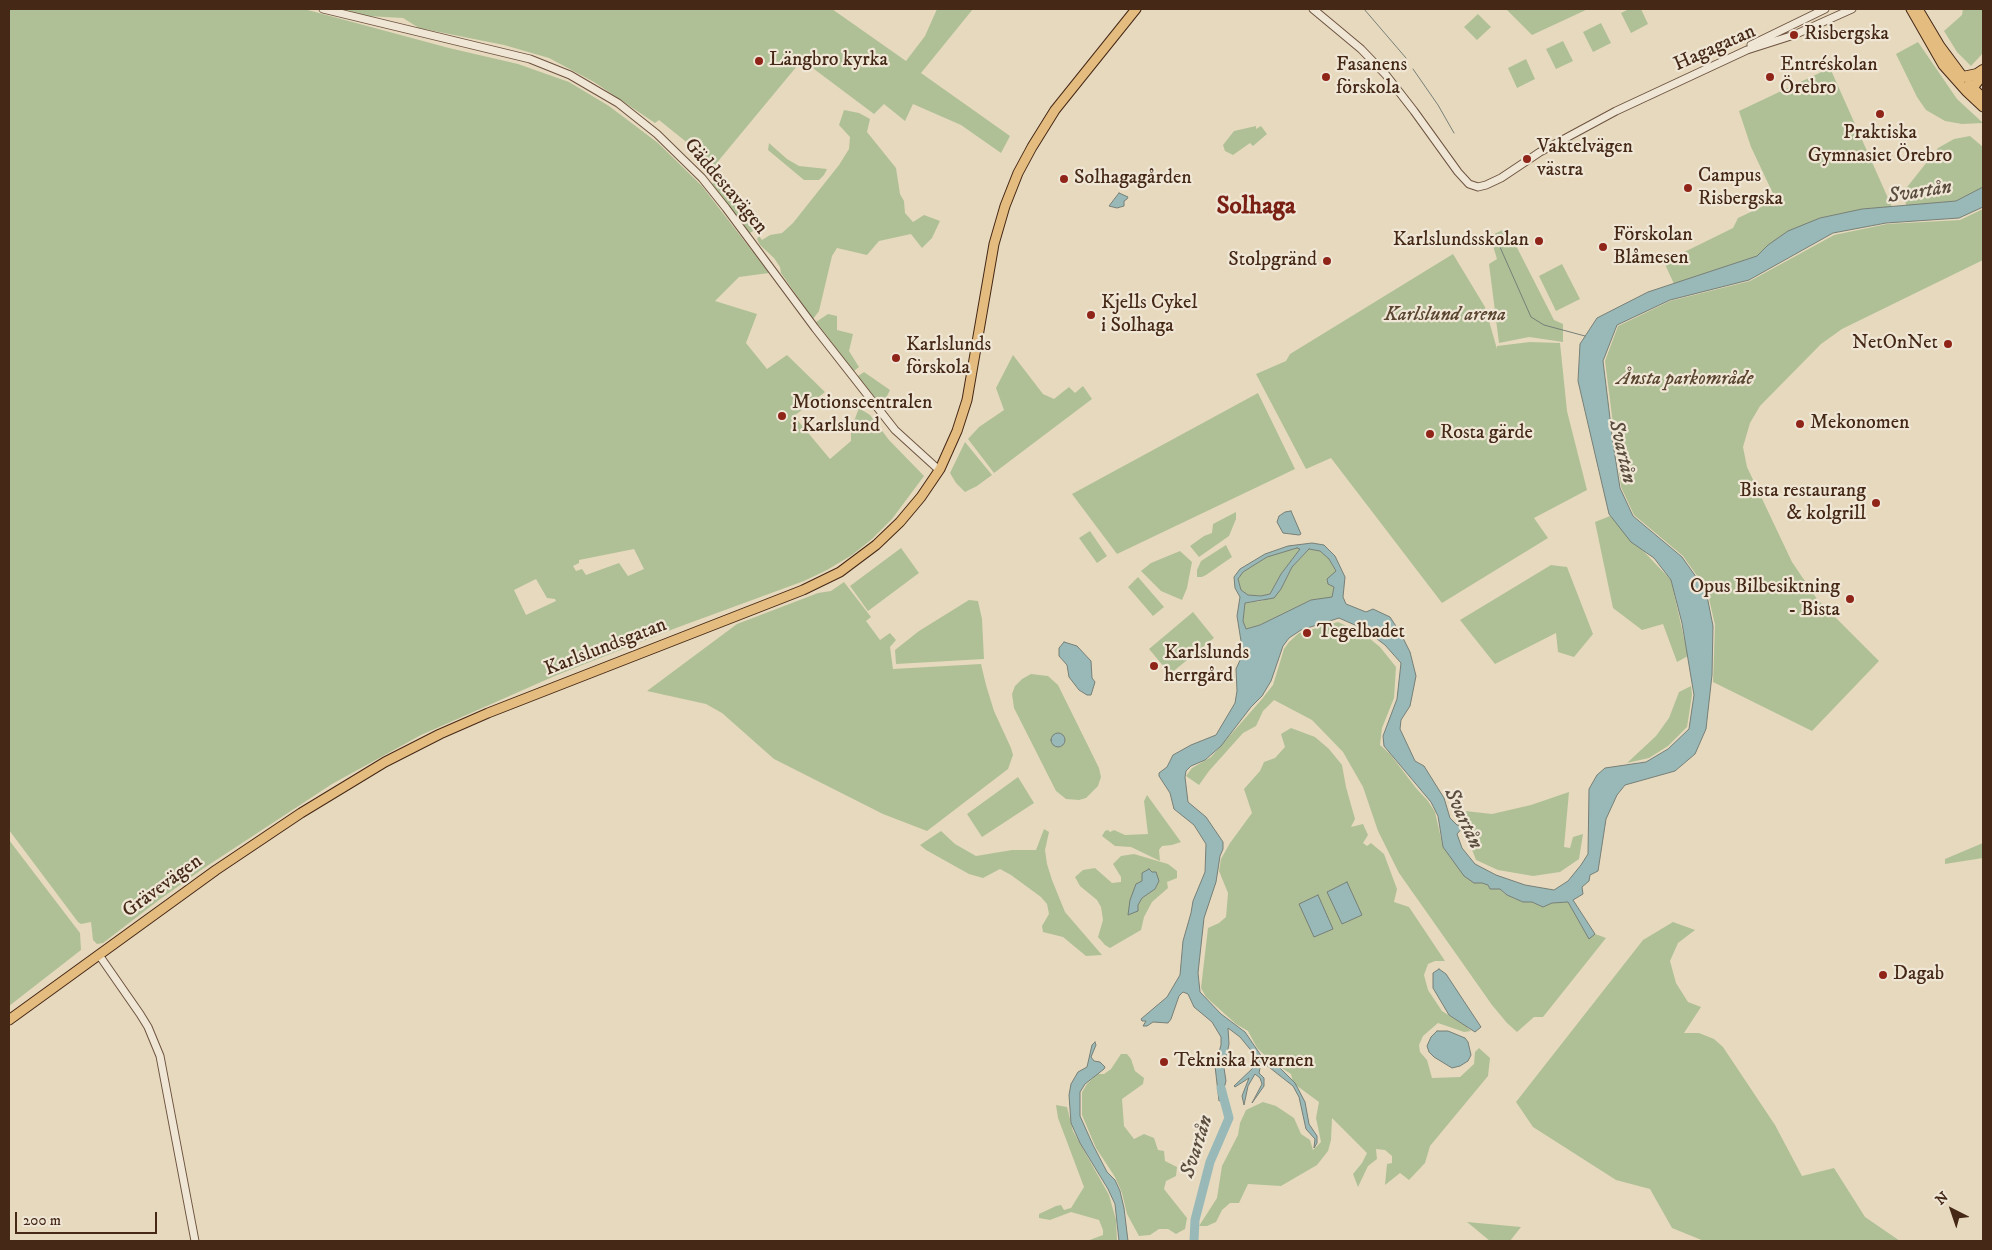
<!DOCTYPE html>
<meta charset="utf-8">
<style>
body{margin:0}
#map{position:relative;width:1992px;height:1250px;overflow:hidden;background:#e7d9be;font-family:"IM FELL DW Pica",serif}
canvas{display:block}
.frame{position:absolute;inset:0;border:10px solid #452816;pointer-events:none}
.north{position:absolute;left:1927px;top:1185px;width:50px;height:50px;-webkit-text-stroke:4px #efe6d5;paint-order:stroke;rotate:319deg;font-size:14px;font-weight:700;line-height:20px;text-align:center;color:#452816}
.north::after{content:'';display:block;margin:auto;width:18px;height:22px;background:#452816;clip-path:polygon(50% 0,100% 100%,50% 72%,0 100%)}
.scale{position:absolute;left:15px;top:1212px;width:142px;height:22px;box-sizing:border-box;border:2px solid #452816;border-top:0;padding-left:6px;font-size:15px;line-height:18px;white-space:nowrap;color:#452816;-webkit-text-stroke:4px #efe6d5;paint-order:stroke}
</style>
<div id="map">
<canvas width="1992" height="1250"></canvas>
<div class="frame"></div>
<div class="north">N</div>
<div class="scale">200 m</div>
</div>
<script>
const context = document.querySelector('canvas').getContext('2d');
context.lineJoin = 'round';
function paint(path, color) { context.fillStyle = color; context.fill(path, 'evenodd'); }
const poly = rows => new Path2D(rows.map(r => 'M' + r).join(''));
function stroke(path, color, width, dash) { context.strokeStyle = color; context.lineWidth = width; context.lineCap = dash ? 'butt' : 'round'; context.setLineDash(dash || []); context.stroke(path); }
function label(font, color, halo, rows, align = 'center') {
  context.font = font + ' "IM FELL DW Pica",serif'; context.lineWidth = 4.5; context.setLineDash([]); context.textBaseline = 'middle'; context.strokeStyle = halo; context.fillStyle = color; for (const [text, x, y, turn = 0] of rows) {
    context.save(); context.translate(x, y); context.rotate((+turn || 0) * Math.PI / 180); context.textAlign = isNaN(turn) ? turn : align; if (halo) context.strokeText(text, 0, 0); context.fillText(text, 0, 0); context.restore();
  }
}
paint(poly([
 [9,9,304,9,449,48,518,64,569,82,609,106,658,143,702,186,769,273,739,277,715,301,757,314,746,343,767,369,787,355,825,392,794,416,830,459,851,441,851,429,859,408,870,415,889,440,924,476,892,519,872,539,852,555,827,570,804,581,676,628,557,675,421,735,332,784,204,868,159,900,103,943,97,944,93,940,91,922,81,924,78,922,9,830],
 [634,549,644,569,628,576,619,563,586,575,582,569,576,571,573,566,579,563,579,560],
 [536,579,547,598,555,599,556,601,526,615,514,590],
 [343,9,832,9,906,61,925,36,937,9,973,9,921,73,1010,136,1001,153,961,125,913,104,905,121,884,104,874,114,802,60,715,165,659,120,655,123,594,82,549,58,504,45,419,28,403,18,367,16],
 [1506,9,1588,9,1532,35],
 [1629,9,1641,9,1648,24,1631,33,1621,13],
 [1963,9,1983,9,1983,53,1971,66,1957,52,1944,31,1962,15],
 [1478,14,1491,27,1477,40,1464,27],
 [1601,23,1611,43,1593,52,1583,32],
 [1563,41,1573,61,1556,69,1546,49],
 [1918,42,1957,99,1983,123,1962,124,1945,121,1926,110,1917,97,1896,54],
 [1526,59,1535,79,1517,88,1508,68],
 [1830,68,1892,207,1862,209,1820,218,1768,245,1757,256,1674,284,1664,262,1733,228,1738,218,1776,200,1751,147,1739,111],
 [844,110,859,113,870,119,867,132,896,168,900,194,904,201,905,213,913,222,924,215,940,221,932,238,922,248,911,234,879,241,867,255,837,248,832,256,819,311,813,319,781,273,780,267,774,258,760,245,757,239,759,236,762,240,770,235,782,233,793,223,839,165,849,149,850,137,839,125],
 [1256,126,1256,129,1261,126,1267,134,1253,146,1250,143,1233,155,1225,151,1223,145,1234,131],
 [1970,136,1983,147,1983,187,1956,201,1906,206,1904,191,1938,148,1954,139],
 [769,143,787,159,799,166,827,169,824,175,819,180,804,180,768,150],
 [719,172,722,189,756,229,750,233,713,185,712,180],
 [1983,209,1983,260,1842,329,1821,344,1760,406,1750,423,1743,447,1747,467,1792,562,1817,599,1879,661,1812,731,1713,682,1715,625,1707,590,1683,556,1634,515,1621,487,1605,361,1618,326,1670,301,1750,281,1834,235,1887,224,1960,220],
 [1507,228,1554,320,1563,324,1563,342,1529,337,1499,343,1489,264,1497,259,1490,236],
 [1453,254,1485,307,1497,349,1497,346,1530,342,1560,343,1567,411,1587,490,1534,518,1548,538,1442,603,1331,458,1306,469,1256,374,1286,361,1290,354],
 [1562,264,1580,299,1556,311,1539,276],
 [828,314,837,316,837,330,853,334,849,351,859,367,854,371,816,322],
 [1013,355,1043,394,1054,399,1069,387,1075,393,1083,386,1092,399,994,473,968,439,979,427,1004,410,996,388],
 [864,372,890,390,882,406,858,376],
 [1258,393,1295,469,1117,554,1072,494],
 [965,442,992,475,977,486,965,492,956,483,950,473],
 [1236,512,1236,519,1229,536,1199,557,1190,546,1204,536,1212,533,1213,524],
 [1610,516,1671,580,1688,656,1677,662,1663,624,1642,630,1613,608,1595,522],
 [1090,531,1107,556,1097,563,1079,538],
 [1226,545,1232,557,1206,575,1202,577,1197,577,1197,570,1201,561],
 [901,548,919,573,868,611,850,586],
 [1297,548,1300,549,1281,574,1270,594,1261,596,1248,595,1241,590,1238,579,1243,572,1267,557],
 [1309,549,1320,551,1329,559,1336,572,1332,598,1311,600,1260,625,1246,629,1243,621,1245,603,1262,601,1281,589,1292,567],
 [1180,551,1192,562,1187,588,1182,600,1161,591,1141,571,1151,563],
 [1551,565,1567,567,1593,634,1574,657,1558,652,1556,633,1495,664,1460,620],
 [1138,577,1164,607,1153,616,1128,587],
 [844,582,871,617,866,621,880,640,890,633,896,640,890,647,893,669,981,664,986,685,994,711,1011,748,1013,755,1008,769,927,831,883,814,774,759,722,713,706,704,647,691,737,624,818,593,831,591],
 [969,600,978,601,982,619,984,659,896,664,895,650,919,631],
 [1193,612,1214,638,1170,674,1149,649],
 [1338,622,1364,634,1380,647,1396,667,1394,698,1382,728,1380,745,1390,754,1416,788,1428,801,1435,812,1443,847,1474,883,1482,883,1488,885,1490,889,1500,889,1507,895,1523,902,1532,902,1543,907,1552,903,1568,902,1589,938,1595,934,1606,938,1543,1017,1534,1017,1517,1032,1507,1023,1492,1005,1399,873,1378,831,1363,787,1343,752,1312,720,1274,700,1263,711,1256,726,1243,733,1209,771,1199,785,1186,776,1192,768,1211,757,1262,699,1273,685,1284,649,1289,642,1299,633],
 [1031,674,1048,676,1058,685,1099,768,1101,777,1098,786,1086,798,1079,800,1066,799,1056,791,1014,708,1012,694,1015,686,1022,679],
 [1691,686,1692,695,1687,727,1668,746,1649,758,1627,763,1656,736,1669,718,1679,692],
 [1291,728,1315,737,1329,749,1342,765,1346,787,1355,819,1351,827,1363,824,1368,835,1363,843,1367,846,1371,843,1384,854,1397,889,1394,902,1409,907,1445,961,1435,961,1428,964,1424,975,1428,990,1442,1011,1466,1026,1471,1031,1464,1032,1438,1023,1423,1036,1419,1045,1420,1052,1427,1060,1432,1078,1460,1077,1474,1064,1475,1052,1479,1048,1490,1058,1488,1076,1430,1146,1425,1163,1409,1180,1400,1173,1385,1185,1387,1164,1392,1163,1392,1156,1385,1150,1376,1149,1377,1159,1368,1166,1358,1187,1353,1174,1362,1163,1367,1153,1332,1118,1331,1140,1328,1151,1317,1165,1281,1186,1248,1184,1239,1203,1230,1203,1222,1210,1216,1222,1207,1226,1199,1226,1217,1198,1222,1166,1238,1135,1240,1123,1246,1110,1263,1102,1276,1106,1294,1118,1301,1134,1310,1140,1313,1150,1321,1142,1316,1118,1319,1102,1293,1083,1291,1074,1272,1062,1257,1048,1248,1031,1236,1024,1206,997,1201,988,1208,928,1219,923,1226,917,1228,893,1219,871,1221,859,1230,843,1252,813,1244,789,1260,771,1264,762,1275,758,1285,747,1281,734],
 [1018,777,1034,803,982,837,967,814],
 [1569,792,1564,847,1570,848,1573,837,1583,834,1579,859,1560,872,1533,876,1498,870,1476,860,1471,847,1470,829,1456,820,1456,810,1492,814,1531,805],
 [1147,795,1181,842,1172,845,1162,846,1159,850,1160,861,1131,847,1115,846,1102,836,1105,831,1108,830,1110,832,1114,830,1125,835,1148,834,1144,801],
 [1044,829,1049,832,1045,850,1047,864,1052,880,1065,912,1102,955,1086,956,1063,937,1043,932,1042,926,1049,914,1047,904,1041,897,1011,875,1000,869,983,878,969,874,926,850,920,845,941,831,955,844,976,856,1012,850,1036,850],
 [9,840,80,933,81,950,9,1006],
 [1983,843,1983,858,1945,864,1945,859],
 [1134,854,1168,864,1177,871,1177,878,1167,882,1168,888,1152,902,1144,917,1141,930,1110,948,1105,945,1098,937,1103,920,1101,907,1097,900,1080,886,1075,877,1083,870,1095,868,1112,883,1121,882,1121,877,1113,864,1121,856],
 [1156,872,1159,881,1155,889,1142,898,1138,905,1142,881],
 [1673,922,1695,930,1678,943,1670,961,1676,983,1688,1002,1701,1007,1684,1033,1699,1033,1714,1039,1723,1047,1775,1125,1802,1176,1834,1168,1865,1217,1900,1241,1704,1241,1672,1228,1650,1189,1616,1180,1533,1127,1516,1102,1643,940],
 [1121,1054,1127,1054,1131,1059,1135,1071,1144,1078,1143,1084,1122,1099,1124,1126,1134,1139,1144,1134,1154,1138,1158,1150,1164,1151,1165,1161,1177,1167,1176,1176,1166,1181,1164,1189,1187,1218,1185,1229,1176,1234,1168,1229,1159,1229,1150,1235,1139,1236,1127,1214,1122,1193,1115,1177,1096,1148,1082,1115,1082,1092,1087,1084,1097,1074,1104,1074,1111,1069],
 [1056,1105,1067,1107,1073,1131,1109,1195,1116,1220,1117,1241,1087,1241,1103,1235,1103,1230,1099,1220,1071,1212,1050,1220,1039,1218,1039,1214,1056,1206,1061,1205,1064,1210,1071,1208,1084,1187,1058,1118],
 [1467,1222,1521,1227,1510,1241,1490,1241]
]), '#afc096');
const water = poly([
 [1983,187,1983,207,1959,218,1886,223,1833,233,1749,280,1670,300,1617,325,1603,361,1613,443,1620,488,1633,516,1682,557,1706,591,1713,626,1712,675,1706,729,1695,754,1675,771,1625,785,1617,795,1606,819,1598,871,1590,875,1589,881,1582,887,1583,894,1573,900,1595,934,1589,939,1568,902,1552,903,1543,907,1532,902,1523,902,1507,895,1500,889,1490,889,1488,885,1482,883,1474,883,1464,876,1443,847,1438,816,1431,802,1384,746,1383,736,1397,699,1401,663,1385,645,1364,629,1339,618,1301,630,1289,638,1283,646,1271,681,1262,696,1251,707,1221,746,1205,760,1191,766,1186,771,1185,777,1188,802,1206,817,1223,842,1223,849,1220,856,1216,882,1204,918,1198,973,1200,992,1221,1014,1245,1032,1262,1057,1280,1068,1295,1083,1305,1102,1309,1124,1317,1136,1317,1143,1314,1148,1315,1139,1306,1129,1299,1097,1293,1086,1265,1064,1261,1063,1259,1073,1264,1078,1264,1086,1252,1103,1262,1084,1260,1078,1255,1074,1248,1086,1244,1105,1242,1096,1249,1078,1235,1087,1234,1086,1254,1067,1254,1054,1240,1037,1228,1028,1229,1044,1224,1068,1226,1081,1224,1088,1225,1098,1219,1101,1215,1066,1221,1045,1221,1037,1212,1022,1194,1007,1188,994,1183,992,1179,996,1171,1019,1168,1023,1153,1022,1147,1026,1143,1026,1146,1021,1142,1021,1141,1019,1167,997,1180,975,1183,941,1191,913,1193,901,1205,872,1206,844,1194,825,1174,809,1170,793,1159,776,1159,773,1167,767,1173,755,1191,745,1216,735,1235,703,1237,691,1236,669,1241,658,1241,641,1237,616,1240,597,1235,588,1234,577,1240,569,1265,554,1288,546,1312,543,1324,545,1335,556,1345,577,1343,597,1346,604,1366,612,1373,609,1390,617,1401,634,1410,652,1416,676,1410,706,1401,720,1400,729,1415,761,1424,766,1444,798,1450,818,1457,825,1464,826,1457,834,1462,848,1475,864,1496,875,1525,885,1554,890,1568,881,1581,865,1588,854,1589,789,1597,775,1605,768,1646,762,1668,749,1689,729,1694,695,1682,623,1671,580,1654,558,1631,542,1609,514,1578,381,1580,344,1597,318,1648,292,1757,256,1768,245,1788,231,1820,218,1862,209,1956,201,1983,187],
 [1297,548,1300,549,1281,574,1270,594,1261,596,1248,595,1241,590,1238,579,1243,572,1267,557,1297,548],
 [1309,549,1320,551,1329,559,1336,571,1327,579,1328,584,1334,587,1332,597,1311,600,1260,625,1246,629,1243,621,1245,603,1274,598,1281,589,1292,567,1309,549],
 [1119,193,1128,197,1127,199,1124,201,1124,206,1117,208,1109,206,1119,193],
 [1291,511,1301,534,1299,535,1283,533,1277,522,1279,516,1285,512,1291,511],
 [1064,642,1077,646,1091,661,1092,678,1095,682,1091,695,1087,695,1079,690,1069,677,1067,665,1059,656,1059,648,1064,642],
 '1051 740a7 7 0 1 1 14 0a7 7 0 1 1-14 0Z',
 [1149,869,1152,872,1156,872,1159,881,1155,889,1142,898,1138,905,1138,911,1128,915,1130,900,1136,884,1142,881,1142,873,1149,869],
 [1347,882,1362,915,1342,924,1327,892,1347,882],
 [1318,895,1333,929,1314,937,1299,904,1318,895],
 [1439,969,1446,974,1481,1027,1475,1032,1449,1015,1433,988,1433,973,1439,969],
 [1437,1031,1448,1031,1465,1038,1468,1042,1471,1055,1468,1061,1460,1066,1452,1068,1434,1057,1429,1052,1427,1046,1431,1037,1437,1031],
 [1095,1042,1096,1045,1091,1057,1094,1061,1100,1062,1105,1067,1104,1069,1085,1084,1080,1092,1080,1116,1093,1145,1107,1172,1115,1180,1120,1191,1124,1208,1128,1241,1119,1241,1115,1204,1108,1189,1080,1143,1071,1123,1069,1095,1071,1084,1078,1072,1087,1067,1092,1045,1095,1042]
]);
paint(water, '#98b9b7');
stroke(water, '#777f77', 1);
stroke(poly([
 [1364,9,1406,58],
 [1413,69,1438,105,1454,133],
 [1496,238,1531,317,1544,325,1585,336]
]), '#777f77', 1);
stroke(poly([
 [1194,1241,1195,1220,1210,1162,1229,1118,1221,1088]
]), '#98b9b7', 9);
const minor = poly([
 [323,9,530,59,570,75,618,103,657,134,702,178,726,208,815,328,895,430,939,470],
 [1313,9,1361,49,1386,75,1414,111,1458,172,1469,184,1478,187,1486,185,1501,178,1540,152,1616,111,1747,50,1794,35,1852,9],
 [1751,45,1825,9],
 [99,955,140,1014,148,1027,160,1056,195,1241]
]);
const major = poly([
 [1911,9,1943,65,1967,92,1983,107],
 [1918,9,1940,46,1963,77],
 [1969,84,1983,98],
 [9,1020,216,870,301,813,385,762,440,734,488,713,803,590,840,572,876,545,900,522,921,497,940,469,957,431,967,400,994,244,1005,206,1018,173,1032,147,1055,110,1136,9]
]);
const highway = poly([
 [1963,77,1977,74,1983,70],
 [1973,87,1983,74]
]);
stroke(minor, '#6e5440', 9);
stroke(major, '#452816', 11);
stroke(highway, '#452816', 12);
stroke(minor, '#efe6d5', 7);
stroke(major, '#e4bc7f', 9);
stroke(highway, '#e4bc7f', 10);
for (const [x, y, r, color] of [
 [1794,35,5,"#8f2418"],
 [759,61,5,"#8f2418"],
 [1326,77,5,"#8f2418"],
 [1770,77,5,"#8f2418"],
 [1880,114,5,"#8f2418"],
 [1527,159,5,"#8f2418"],
 [1064,179,5,"#8f2418"],
 [1688,188,5,"#8f2418"],
 [1539,241,5,"#8f2418"],
 [1603,247,5,"#8f2418"],
 [1327,261,5,"#8f2418"],
 [1091,315,5,"#8f2418"],
 [1948,344,5,"#8f2418"],
 [896,358,5,"#8f2418"],
 [782,416,5,"#8f2418"],
 [1800,424,5,"#8f2418"],
 [1430,434,5,"#8f2418"],
 [1876,503,5,"#8f2418"],
 [1850,599,5,"#8f2418"],
 [1307,633,5,"#8f2418"],
 [1154,666,5,"#8f2418"],
 [1883,975,5,"#8f2418"],
 [1164,1062,5,"#8f2418"]
]) { const dot = new Path2D(); dot.arc(x, y, r, 0, 2 * Math.PI); context.fillStyle = color; context.fill(dot); stroke(dot, '#efe6d5', 2); }
label('20px', '#452816', '#efe6d5', [
 ["Risbergska",1804,35],
 ["Längbro kyrka",769,61],
 ["Fasanens",1336,66],
 ["förskola",1336,89],
 ["Entréskolan",1780,66],
 ["Örebro",1780,89],
 ["Praktiska",1880,134,"center"],
 ["Gymnasiet Örebro",1880,157,"center"],
 ["Vaktelvägen",1537,148],
 ["västra",1537,171],
 ["Campus",1698,177],
 ["Risbergska",1698,200],
 ["Solhagagården",1074,179],
 ["Förskolan",1613,236],
 ["Blåmesen",1613,259],
 ["Karlslundsskolan",1529,241,"right"],
 ["Stolpgränd",1317,261,"right"],
 ["Kjells Cykel",1101,304],
 ["i Solhaga",1101,327],
 ["NetOnNet",1938,344,"right"],
 ["Karlslunds",906,346],
 ["förskola",906,369],
 ["Motionscentralen",792,404],
 ["i Karlslund",792,427],
 ["Mekonomen",1810,424],
 ["Rosta gärde",1440,434],
 ["Bista restaurang",1866,492,"right"],
 ["& kolgrill",1866,515,"right"],
 ["Opus Bilbesiktning",1840,588,"right"],
 ["- Bista",1840,611,"right"],
 ["Tegelbadet",1317,633],
 ["Karlslunds",1164,654],
 ["herrgård",1164,677],
 ["Dagab",1893,975],
 ["Tekniska kvarnen",1174,1062]
], 'left');
label('20px', '#452816', '#efe6d5', [
 ["Hagagatan",1715,49,-24],
 ["Gäddestavägen",725,187,50],
 ["Karlslundsgatan",606,648,-21],
 ["Grävevägen",163,887,-36]
]);
label('italic 20px', '#5a4630', '#efe6d5', [
 ["Karlslund arena",1445,316],
 ["Ånsta parkområde",1685,380]
]);
label('italic 21px', '#5a4c3e', '#efe6d5', [
 ["Svartån",1920,193,-9],
 ["Svartån",1621,452,77],
 ["Svartån",1462,819,65],
 ["Svartån",1198,1147,-72]
]);
label('bold 25px', '#7a1f14', '#efe6d5', [
 ["Solhaga",1256,208]
]);
</script>
